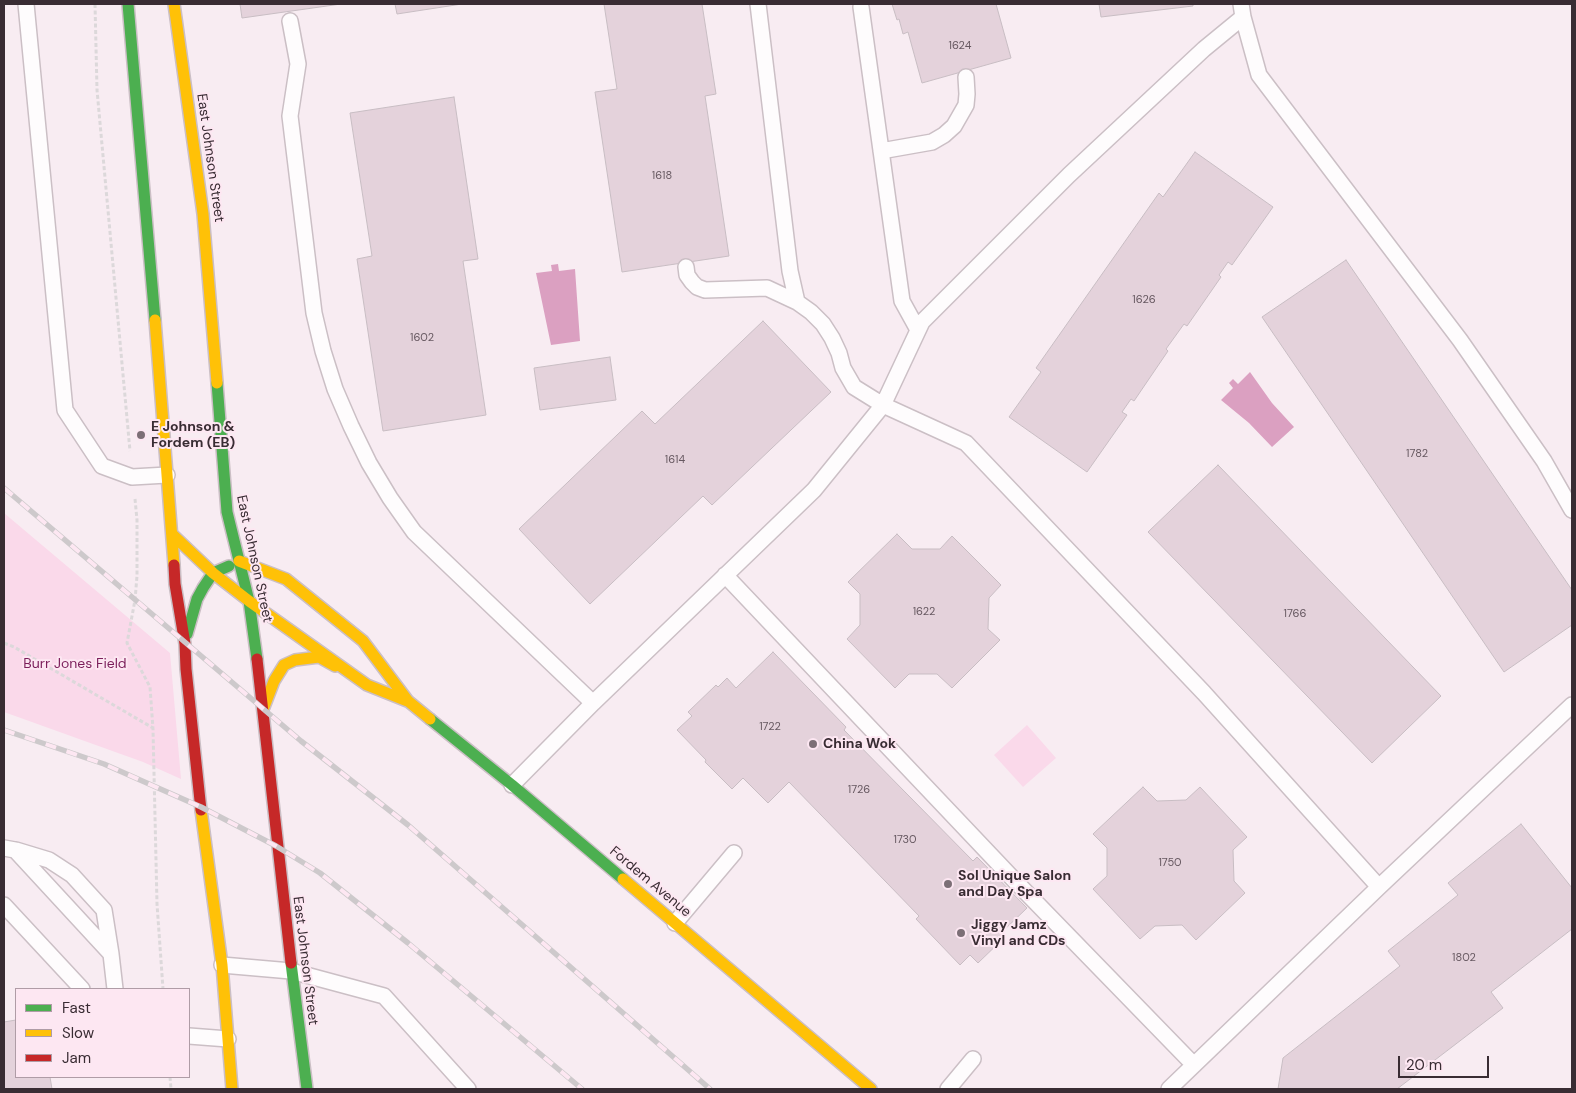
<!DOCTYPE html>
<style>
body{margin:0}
#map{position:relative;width:1576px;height:1093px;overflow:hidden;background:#f8ecf2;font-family:"DM Sans",sans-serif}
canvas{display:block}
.frame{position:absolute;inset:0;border:5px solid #392c33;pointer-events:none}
.legend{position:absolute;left:15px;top:988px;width:175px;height:90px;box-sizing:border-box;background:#fde7f2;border:1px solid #af9ca6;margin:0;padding:6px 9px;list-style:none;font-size:15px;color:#392c33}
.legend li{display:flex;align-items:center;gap:10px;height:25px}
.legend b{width:25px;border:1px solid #af9ca6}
.scale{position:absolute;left:1398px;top:1056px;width:91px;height:22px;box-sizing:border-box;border:2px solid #392c33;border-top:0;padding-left:6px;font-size:15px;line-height:18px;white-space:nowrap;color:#392c33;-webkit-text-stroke:4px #fde7f2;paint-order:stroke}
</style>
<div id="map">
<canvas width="1576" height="1093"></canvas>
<div class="frame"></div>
<ul class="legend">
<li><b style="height:6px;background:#4caf50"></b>Fast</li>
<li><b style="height:6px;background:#ffc107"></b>Slow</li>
<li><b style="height:6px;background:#c62828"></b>Jam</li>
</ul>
<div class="scale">20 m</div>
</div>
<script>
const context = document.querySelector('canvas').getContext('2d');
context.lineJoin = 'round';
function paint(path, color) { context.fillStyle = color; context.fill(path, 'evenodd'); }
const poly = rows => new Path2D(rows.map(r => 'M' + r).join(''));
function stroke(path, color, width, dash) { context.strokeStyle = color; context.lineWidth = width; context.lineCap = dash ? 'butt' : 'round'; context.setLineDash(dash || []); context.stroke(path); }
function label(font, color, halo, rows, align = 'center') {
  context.font = font + ' "DM Sans",sans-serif'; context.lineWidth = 4; context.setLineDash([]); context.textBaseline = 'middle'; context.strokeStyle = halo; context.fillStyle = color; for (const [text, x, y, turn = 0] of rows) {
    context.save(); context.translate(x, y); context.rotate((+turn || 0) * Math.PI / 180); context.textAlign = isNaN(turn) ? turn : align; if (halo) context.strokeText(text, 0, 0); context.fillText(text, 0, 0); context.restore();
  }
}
paint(poly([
 [4,513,170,653,181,779,143,762,4,712],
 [1027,725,1056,758,1023,787,994,755]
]), '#fad9ea');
paint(poly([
 [558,264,559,271,575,269,580,341,551,345,536,273,552,271,551,265],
 [1250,372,1272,403,1294,427,1272,447,1249,423,1221,400,1233,388,1229,383,1233,379,1238,384]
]), '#dba0c1');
const building = poly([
 [240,4,341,4,242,18,240,4],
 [395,4,462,4,397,14,395,4],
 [604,4,702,4,716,94,705,96,729,256,622,272,595,92,617,89,604,4],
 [892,4,996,4,1011,58,922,83,908,32,903,34,899,19,897,20,892,4],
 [1099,4,1193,4,1193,6,1101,17,1099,4],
 [454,97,478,259,463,261,486,415,383,431,357,259,372,256,350,113,454,97],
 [1195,152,1273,207,1232,265,1228,262,1219,275,1221,277,1187,326,1184,324,1166,349,1168,351,1134,401,1131,399,1122,412,1127,415,1087,472,1009,417,1041,372,1036,368,1159,193,1163,197,1195,152],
 [1346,260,1572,590,1572,625,1504,672,1262,317,1346,260],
 [763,321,831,392,712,505,703,496,590,604,519,529,642,411,655,424,763,321],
 [610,357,616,400,540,410,534,368,610,357],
 [1218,465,1441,696,1372,763,1148,532,1218,465],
 [897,534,912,549,940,549,952,536,1001,585,989,598,988,629,1000,640,952,688,937,674,909,674,895,688,847,639,860,625,860,594,848,582,897,534],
 [773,652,846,727,844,730,973,861,977,857,1027,908,1002,932,1006,936,978,963,970,955,960,965,916,919,919,916,789,782,768,803,743,778,732,789,705,762,706,760,677,730,692,716,688,712,716,685,718,687,727,678,736,688,773,652],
 [1143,787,1157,801,1186,800,1200,787,1247,837,1233,850,1234,881,1245,893,1196,940,1182,925,1155,926,1140,939,1093,889,1107,876,1107,848,1093,834,1143,787],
 [1521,824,1572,888,1572,929,1491,992,1503,1008,1397,1089,1278,1089,1283,1058,1400,966,1388,951,1458,895,1448,883,1521,824],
 [16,1020,16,1077,50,1077,52,1089,4,1089,4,1022,16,1020]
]);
paint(building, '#e4d2db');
stroke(building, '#c8bdc3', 1);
const lane = poly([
 [26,4,65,410,102,466,132,477,167,475],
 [758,4,790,271,797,302,811,312,823,324,832,338,839,353,843,368,854,387,883,405,966,443,1204,693,1379,887],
 [1241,4,1243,17,1259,75,1460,340,1544,461,1572,510],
 [861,7,902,301,918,330],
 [290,21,298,64,290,116,314,313,323,351,335,389,351,426,369,463,390,498,414,532,593,703],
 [881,151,932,142,944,135,954,126,966,105,967,94,966,77],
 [686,267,687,275,692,282,697,287,705,290,767,288,797,302],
 [725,575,1017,883,1194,1065],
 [512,785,593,703,814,490,883,405,922,322,1069,175,1204,49,1243,17],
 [4,848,15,850,111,954,115,989],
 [16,850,49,860,72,875,104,910,111,954],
 [4,905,82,989],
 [675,923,734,853],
 [222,965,291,971,384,996,468,1089],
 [189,1036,228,1039],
 [948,1089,973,1059],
 [1169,1089,1379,887,1572,705]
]);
const fast = poly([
 [128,4,155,320],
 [217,383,227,512,249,601,257,659],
 [187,634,197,599,203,588,213,573,229,566],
 [430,719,512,785,623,879],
 [291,963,307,1089]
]);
const slow = poly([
 [174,4,203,214,217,383],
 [155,320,174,565],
 [173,535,213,573,249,601,367,685,407,701],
 [239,561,286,579,363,641,408,701,430,719],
 [264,707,274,681,284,665,295,660,319,657,335,666],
 [201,810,222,965,232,1089],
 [623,879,871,1089]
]);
const jam = poly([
 [174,565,175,584,185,644,186,669,201,810],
 [257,659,291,963]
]);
stroke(lane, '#cbbfc5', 18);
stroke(fast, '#cbbfc5', 14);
stroke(slow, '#cbbfc5', 14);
stroke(jam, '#cbbfc5', 14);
stroke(poly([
 [95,4,97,90,130,451],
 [135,499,137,520,137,576,135,600,127,643,150,687,153,729,157,904,163,989],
 [4,643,14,647,153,728],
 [170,1077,171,1089]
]), '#dcd8da', 3, [4, 2.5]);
stroke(lane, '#fefcfd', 15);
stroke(fast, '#4caf50', 11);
stroke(slow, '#ffc107', 11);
stroke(jam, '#c62828', 11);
const rail = poly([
 [4,488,301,741,408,825,710,1089],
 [4,730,104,764,201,807,276,846,320,873,408,943,582,1089]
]);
stroke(rail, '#cdc9cb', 5.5);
stroke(rail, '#fde7f2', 4, [11]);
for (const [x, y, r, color] of [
 [141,435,5,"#7c6f76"],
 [813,744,5,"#7c6f76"],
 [948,884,5,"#7c6f76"],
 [961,933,5,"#7c6f76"]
]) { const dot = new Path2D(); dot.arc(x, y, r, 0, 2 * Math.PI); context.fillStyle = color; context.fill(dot); stroke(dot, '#fde7f2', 2); }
label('11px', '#665860', null, [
 ["1624",960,46],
 ["1618",662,176],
 ["1626",1144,300],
 ["1602",422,338],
 ["1782",1417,454],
 ["1614",675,460],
 ["1622",924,612],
 ["1766",1295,614],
 ["1722",770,727],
 ["1726",859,790],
 ["1730",905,840],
 ["1750",1170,863],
 ["1802",1464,958]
]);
label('14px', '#392c33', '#fde7f2', [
 ["East Johnson Street",210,158,82],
 ["East Johnson Street",254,559,78],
 ["Fordem Avenue",650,882,40],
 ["East Johnson Street",305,961,83]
]);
label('bold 14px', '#392c33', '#fde7f2', [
 ["E Johnson &",151,427],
 ["Fordem (EB)",151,443],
 ["China Wok",823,744],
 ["Sol Unique Salon",958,876],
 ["and Day Spa",958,892],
 ["Jiggy Jamz",971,925],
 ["Vinyl and CDs",971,941]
], 'left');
label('14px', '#7b1e5a', '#fde7f2', [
 ["Burr Jones Field",75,664]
]);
</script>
